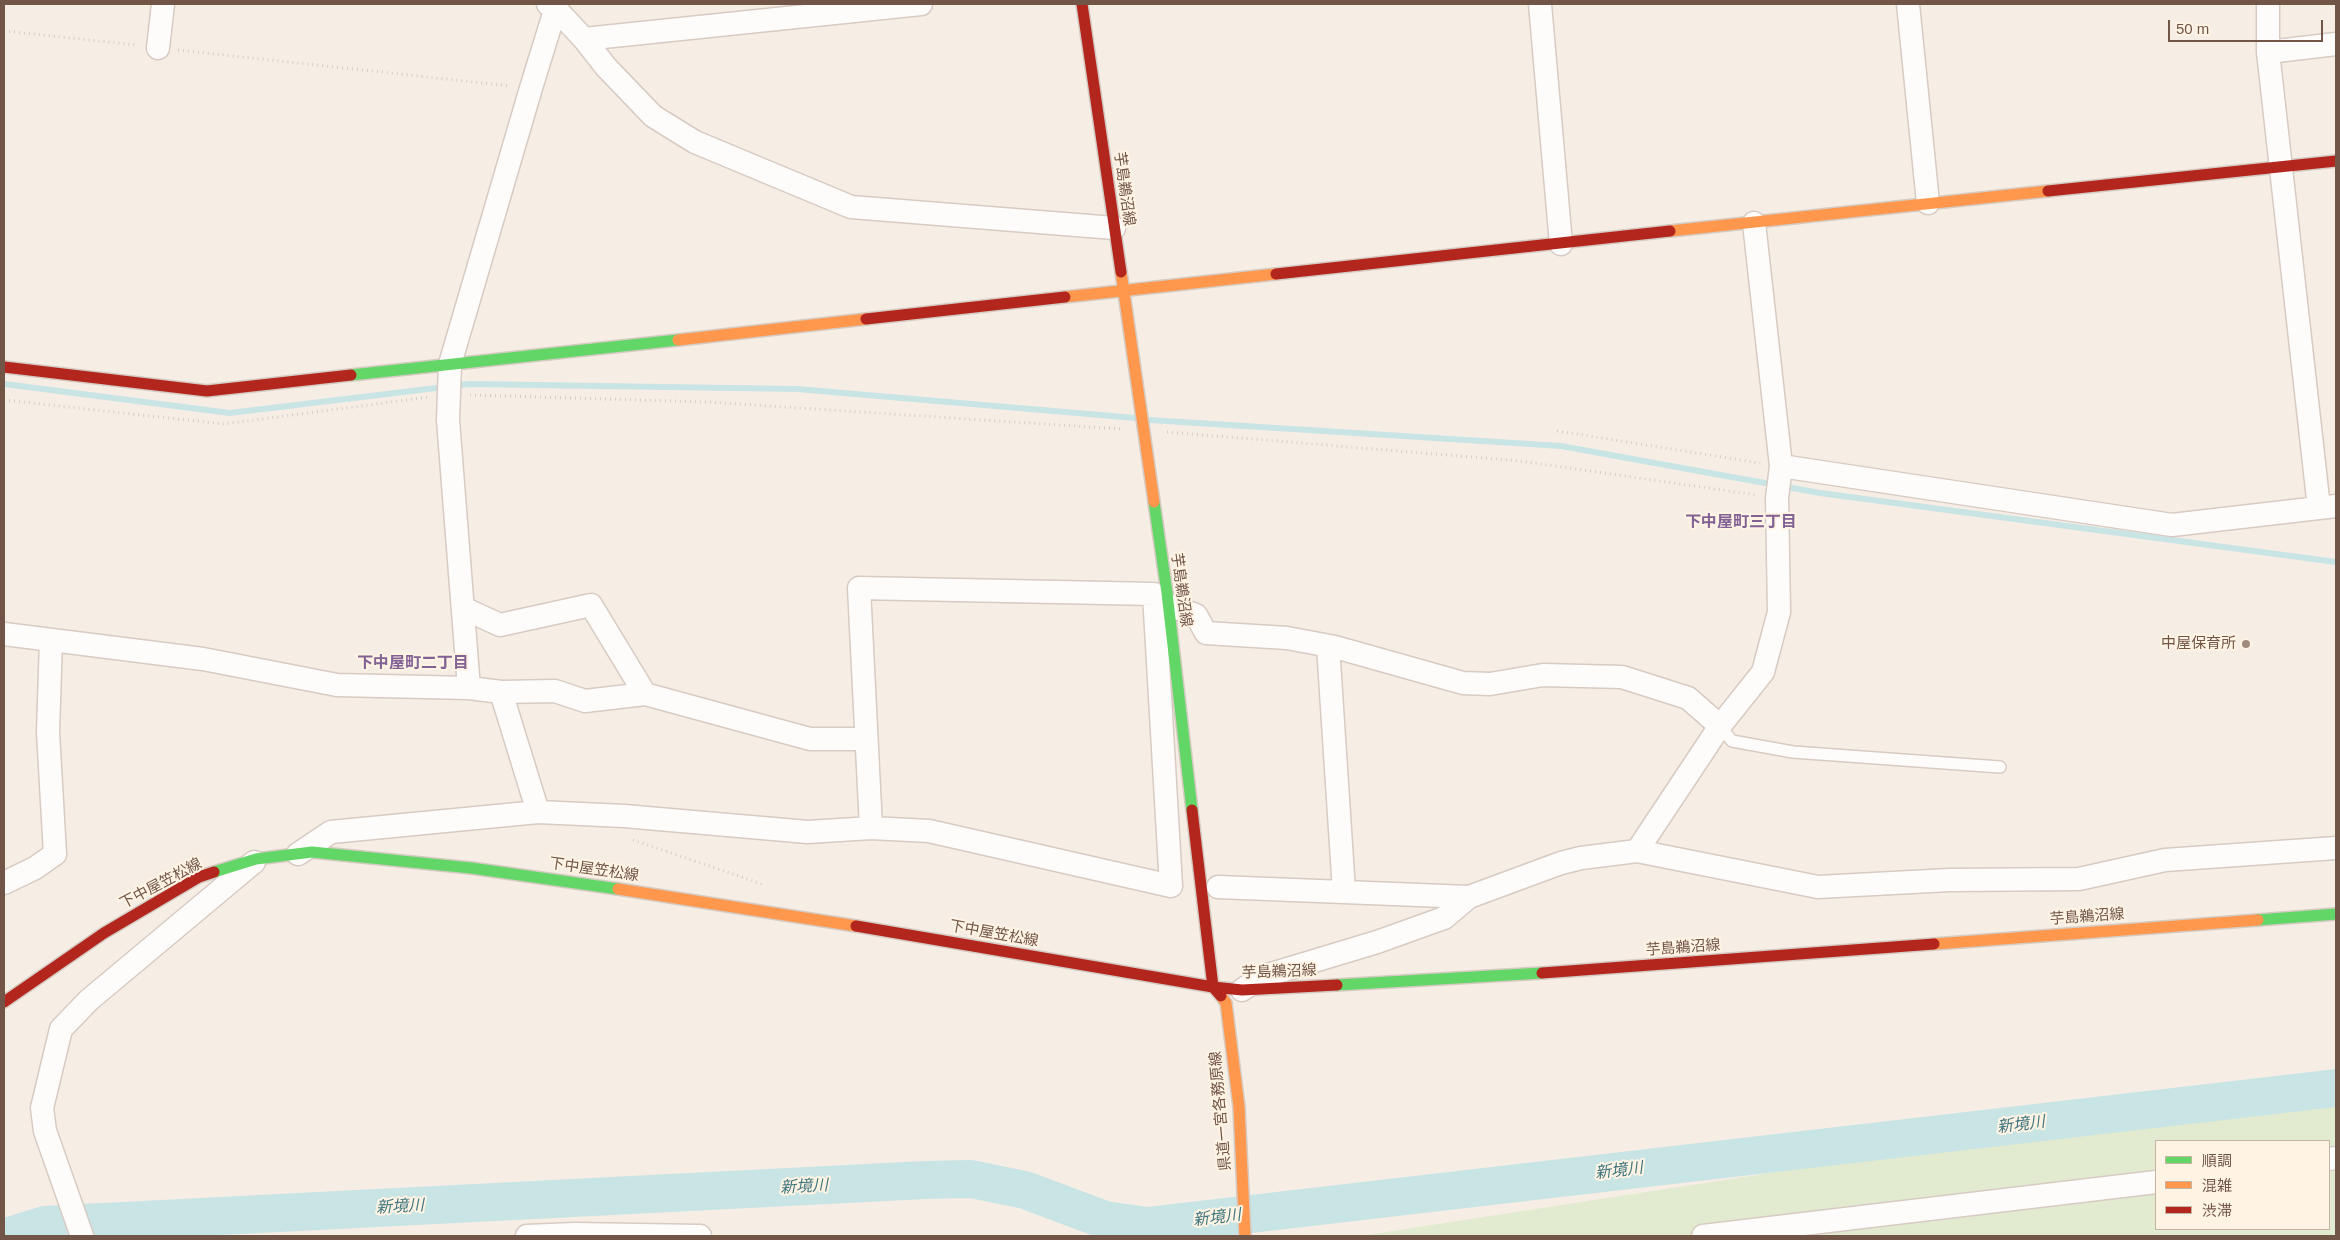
<!DOCTYPE html>
<meta charset="utf-8">
<style>
body{margin:0}
#map{position:relative;width:2340px;height:1240px;overflow:hidden;background:#f6eee5;font-family:Arial,"Noto Sans JP",sans-serif}
canvas{display:block}
.frame{position:absolute;inset:0;border:5px solid #715547;pointer-events:none}
.legend{position:absolute;left:2155px;top:1140px;width:175px;height:90px;box-sizing:border-box;background:#fff4e4;border:1px solid #c6b4a5;margin:0;padding:6px 9px;list-style:none;font-size:15px;color:#715547}
.legend li{display:flex;align-items:center;gap:10px;height:25px}
.legend b{width:25px;border:1px solid #c6b4a5}
.scale{position:absolute;left:2168px;top:20px;width:155px;height:22px;box-sizing:border-box;border:2px solid #715547;border-top:0;padding-left:6px;font-size:15px;line-height:18px;white-space:nowrap;color:#715547;-webkit-text-stroke:4px #fff4e4;paint-order:stroke}
</style>
<div id="map">
<canvas width="2340" height="1240"></canvas>
<div class="frame"></div>
<ul class="legend">
<li><b style="height:6px;background:#63d668"></b>順調</li>
<li><b style="height:6px;background:#ff974d"></b>混雑</li>
<li><b style="height:6px;background:#b3261e"></b>渋滞</li>
</ul>
<div class="scale">50 m</div>
</div>
<script>
const context = document.querySelector('canvas').getContext('2d');
context.lineJoin = 'round';
function paint(path, color) { context.fillStyle = color; context.fill(path, 'evenodd'); }
const poly = rows => new Path2D(rows.map(r => 'M' + r).join(''));
function stroke(path, color, width, dash) { context.strokeStyle = color; context.lineWidth = width; context.lineCap = dash ? 'butt' : 'round'; context.setLineDash(dash || []); context.stroke(path); }
function label(font, color, halo, rows, align = 'center') {
  context.font = font + ' Arial,"Noto Sans JP",sans-serif'; context.lineWidth = 4; context.setLineDash([]); context.textBaseline = 'middle'; context.strokeStyle = halo; context.fillStyle = color; for (const [text, x, y, turn = 0] of rows) {
    context.save(); context.translate(x, y); context.rotate((+turn || 0) * Math.PI / 180); context.textAlign = isNaN(turn) ? turn : align; if (halo) context.strokeText(text, 0, 0); context.fillText(text, 0, 0); context.restore();
  }
}
paint(poly([
 [2336,1086,2336,1236,1360,1236],
 [2156,1141,2329,1141,2329,1229,2156,1229]
]), '#e2ebd0');
stroke(poly([
 [4,384,230,413,469,384,797,389,1135,418],
 [1150,420,1561,446,1820,493,2336,562]
]), '#c8e4e4', 6);
stroke(poly([
 [10,1236,45,1225,925,1180,971,1179,1025,1190,1105,1220,1147,1226,2336,1088]
]), '#c8e4e4', 38);
const lane = poly([
 [1720,726,1732,741,1793,752,2000,767]
]);
const street = poly([
 [548,4,555,8,584,39,606,67,653,116,695,142,851,207,1114,228],
 [1540,4,1561,244],
 [1908,4,1928,203],
 [2268,4,2268,52,2319,508],
 [584,39,921,4],
 [158,48,163,4],
 [2268,52,2336,44],
 [1781,466,2172,525,2336,506],
 [1168,605,1196,615,1206,633,1287,638,1335,647,1463,683,1490,684,1543,675,1622,677,1688,698,1720,726],
 [463,608,500,625,591,605,645,694],
 [4,634,203,659,337,685,469,688,501,692,538,812,624,816,808,832,871,828,929,831,1171,886,1154,594,859,588,871,828],
 [1328,646,1344,891],
 [469,688,448,420,450,364,531,88,557,4],
 [501,692,555,691,585,701,645,694,810,739,866,739],
 [1637,851,1720,726,1763,672,1779,612,1777,498,1781,466,1754,223],
 [298,854,331,832,538,812],
 [4,883,35,868,55,854,48,732,51,640],
 [1218,887,1469,897],
 [1242,990,1261,977,1377,942,1444,918,1469,897,1561,863,1581,858,1637,851,1818,887,1949,880,2079,879,2165,860,2336,848],
 [2329,1159,2336,1158],
 [82,1236,45,1131,42,1108,61,1029,89,1000,254,862],
 [527,1236,574,1234,700,1236],
 [1703,1236,2156,1182]
]);
const fast = poly([
 [351,375,678,340],
 [1154,502,1167,593,1192,810],
 [214,872,256,859,312,852,471,868,618,889],
 [2258,920,2336,914],
 [1337,985,1542,973]
]);
const slow = poly([
 [1670,231,2048,191],
 [1121,272,1154,502],
 [1065,297,1276,274],
 [678,340,866,319],
 [618,889,856,926],
 [1934,944,2258,920],
 [1221,996,1226,1003,1239,1107,1245,1236]
]);
const jam = poly([
 [1082,4,1121,272],
 [2048,191,2336,161],
 [1276,274,1670,231],
 [866,319,1065,297],
 [4,367,207,391,351,375],
 [1192,810,1213,987,1242,990,1337,985],
 [856,926,1213,987,1221,996],
 [1542,973,1934,944],
 [4,1002,104,933,199,877,214,872]
]);
stroke(lane, '#d7cbc3', 14);
stroke(street, '#d7cbc3', 25);
stroke(fast, '#d6cbc2', 14);
stroke(slow, '#d6cbc2', 14);
stroke(jam, '#d6cbc2', 14);
stroke(poly([
 [4,31,137,45],
 [178,50,510,86],
 [470,395,708,402,1121,429],
 [4,400,223,424,429,397],
 [1557,431,1760,463],
 [1167,432,1520,461,1757,495],
 [633,840,765,885]
]), '#d7cdc8', 3, [1, 4]);
stroke(lane, '#fefcfb', 11);
stroke(street, '#fefcfb', 22);
stroke(fast, '#63d668', 11);
stroke(slow, '#ff974d', 11);
stroke(jam, '#b3261e', 11);
for (const [x, y, r, color] of [
 [2246,644,5,"#a08b7e"]
]) { const dot = new Path2D(); dot.arc(x, y, r, 0, 2 * Math.PI); context.fillStyle = color; context.fill(dot); stroke(dot, '#fff4e4', 2); }
label('15px', '#715547', '#fff4e4', [
 ["芋島鵜沼線",1124,189,82],
 ["芋島鵜沼線",1181,590,82],
 ["下中屋笠松線",594,870,8],
 ["下中屋笠松線",161,884,-28],
 ["芋島鵜沼線",2087,917,-4],
 ["下中屋笠松線",994,934,10],
 ["芋島鵜沼線",1683,948,-4],
 ["芋島鵜沼線",1279,972,-2],
 ["県道一宮各務原線",1221,1111,-95]
]);
label('15px', '#715547', '#fff4e4', [
 ["中屋保育所",2236,644]
], 'right');
label('bold 16px', '#826295', '#fff4e4', [
 ["下中屋町三丁目",1741,523],
 ["下中屋町二丁目",413,664]
]);
label('italic 16px', '#3f767f', '#fff4e4', [
 ["新境川",2021,1125,-7],
 ["新境川",1619,1171,-7],
 ["新境川",804,1187,-3],
 ["新境川",400,1207,-3],
 ["新境川",1217,1218,-7]
]);
</script>
